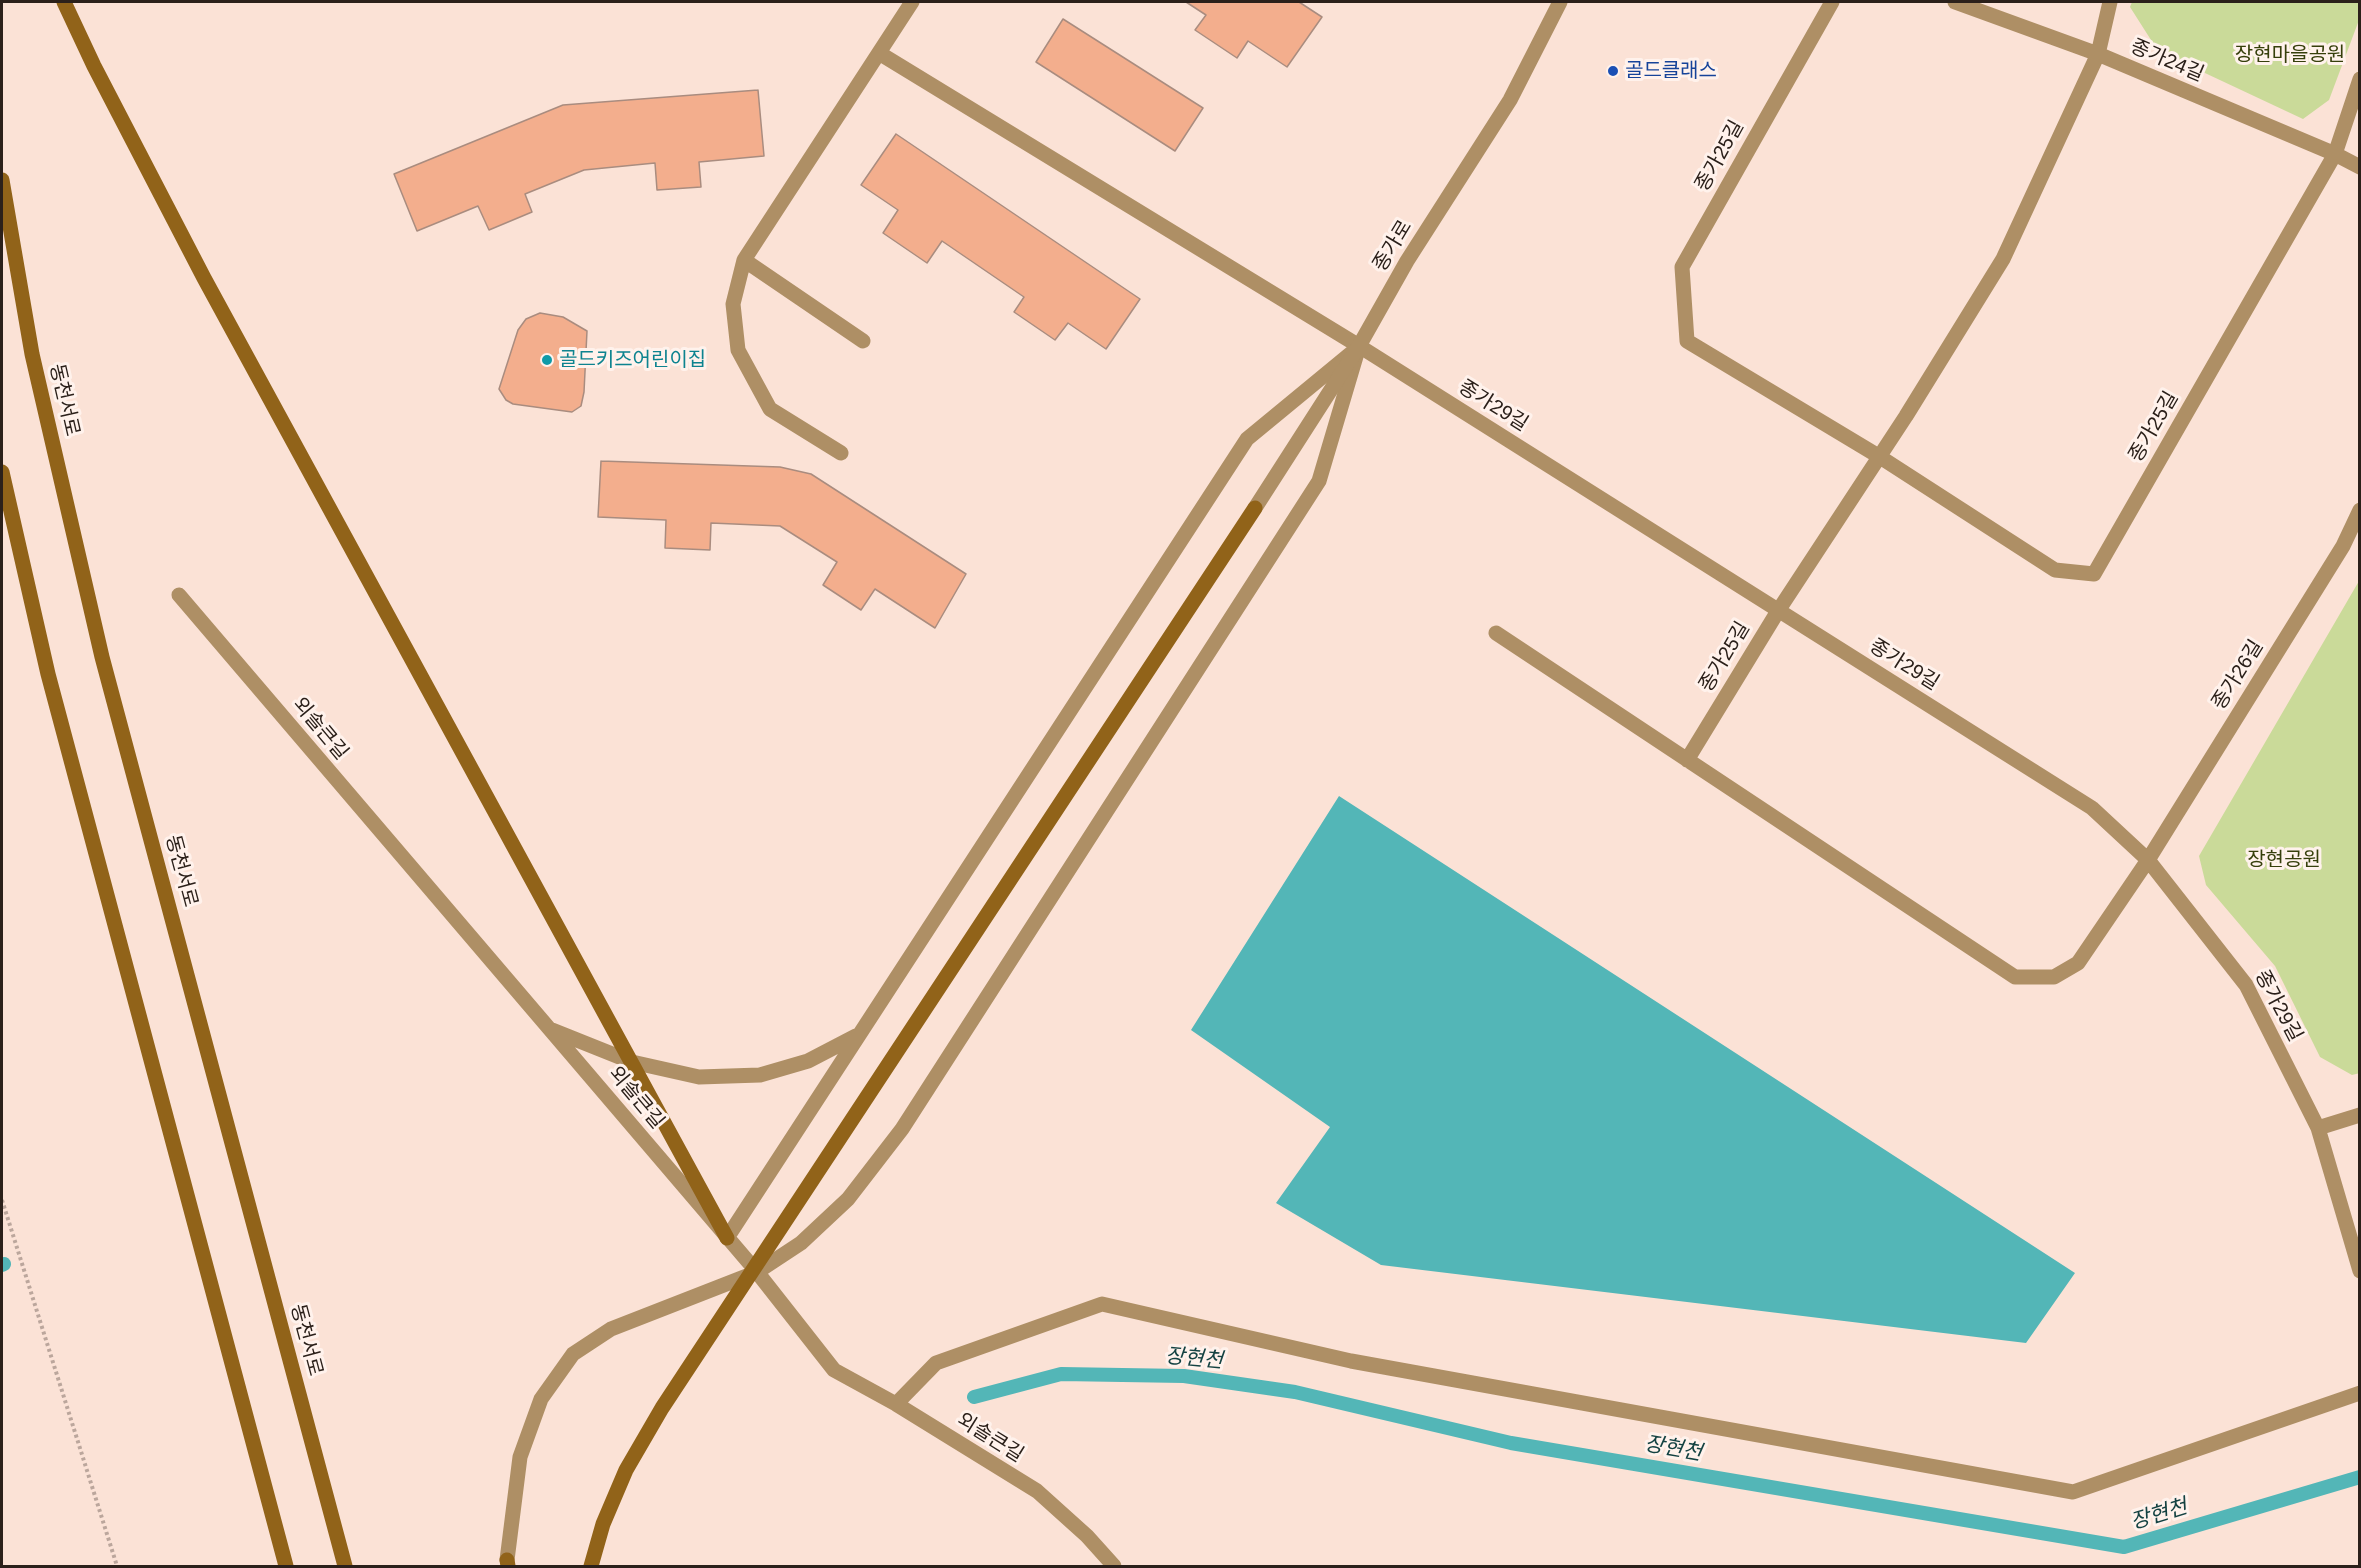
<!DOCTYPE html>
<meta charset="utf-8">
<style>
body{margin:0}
#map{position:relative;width:2361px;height:1568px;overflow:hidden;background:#fbe2d6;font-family:Helvetica,sans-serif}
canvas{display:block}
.frame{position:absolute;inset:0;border:3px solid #2b201a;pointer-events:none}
</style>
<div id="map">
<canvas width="2361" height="1568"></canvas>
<div class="frame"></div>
</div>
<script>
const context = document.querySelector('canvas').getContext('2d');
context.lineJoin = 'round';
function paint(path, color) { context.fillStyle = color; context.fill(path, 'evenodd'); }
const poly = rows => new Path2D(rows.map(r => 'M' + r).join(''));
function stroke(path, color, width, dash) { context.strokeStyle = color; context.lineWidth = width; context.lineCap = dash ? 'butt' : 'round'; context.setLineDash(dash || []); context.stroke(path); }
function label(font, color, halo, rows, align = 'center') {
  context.font = font + ' Helvetica,"Noto Sans KR",sans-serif'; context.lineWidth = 6; context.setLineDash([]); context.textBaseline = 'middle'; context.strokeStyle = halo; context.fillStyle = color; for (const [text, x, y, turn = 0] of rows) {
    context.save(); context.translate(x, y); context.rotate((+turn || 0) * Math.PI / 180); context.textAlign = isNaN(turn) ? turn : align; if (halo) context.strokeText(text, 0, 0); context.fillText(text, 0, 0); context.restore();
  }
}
paint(poly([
 [2132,2,2359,2,2359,20,2329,100,2303,119,2158,51,2130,7],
 [2359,581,2360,1073,2352,1075,2320,1057,2275,966,2206,885,2199,856]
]), '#cada99');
paint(poly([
 [1339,796,2075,1273,2026,1343,1381,1265,1276,1203,1330,1127,1191,1030]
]), '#53b6b7');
stroke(poly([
 [2,1265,4,1264],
 [974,1397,1061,1374,1184,1376,1295,1392,1511,1443,2124,1547,2360,1477]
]), '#53b6b7', 14);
const building = poly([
 [1186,2,1299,2,1322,17,1287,67,1248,41,1237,58,1195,30,1206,15,1186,2],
 [1063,19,1203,108,1175,151,1036,62,1063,19],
 [758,90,764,156,699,162,701,187,657,190,655,163,584,170,525,194,532,212,489,230,478,206,417,231,394,174,563,105,758,90],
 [896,134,1140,299,1106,349,1068,323,1055,340,1014,312,1024,297,942,241,927,263,883,233,898,210,861,185,896,134],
 [540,313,563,317,587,331,584,392,581,406,572,412,513,404,506,400,499,389,518,330,526,319,540,313],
 [601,461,780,467,811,474,966,574,935,628,875,589,861,610,823,585,837,562,780,526,711,523,710,550,665,548,666,520,598,517,601,461]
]);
paint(building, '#f3ae8d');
stroke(building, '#a98c7f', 1.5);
stroke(poly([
 [2,1200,117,1566]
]), '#bba69c', 4, [3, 3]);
stroke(poly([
 [879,53,1359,346],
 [744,260,733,304,738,350,770,409,841,453],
 [863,341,744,260,912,2],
 [179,595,757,1272],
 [552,1030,632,1062,699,1077,760,1075,808,1061,856,1036],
 [727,1238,1247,439,1355,350],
 [507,1560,520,1457,541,1399,573,1354,611,1329,757,1272,801,1243,848,1199,902,1129,1319,481,1357,353]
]), '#ae8f65', 15);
stroke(poly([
 [1832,2,1682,267,1687,341,1880,457,2055,570,2094,574,2335,154,2360,79],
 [1955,2,2098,54,2335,154,2360,167],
 [1359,346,2092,808,2148,860,2246,985,2318,1128,2360,1271],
 [1255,508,1359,346,1407,261,1510,100,1560,2],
 [1496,633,2015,977,2054,977,2078,963,2148,860,2343,546,2360,510],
 [1687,760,1778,611,1906,416,2003,259,2098,54,2110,2],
 [2318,1128,2360,1115],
 [757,1272,834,1370,896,1404,1037,1491,1087,1536,1114,1566],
 [896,1404,936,1363,1102,1304,1351,1361,2073,1492,2360,1393]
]), '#ae8f65', 15);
stroke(poly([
 [64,2,94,66,204,278,727,1238],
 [2,180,32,354,102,657,345,1566],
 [2,472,48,674,286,1566],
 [507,1560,508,1566],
 [591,1566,603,1524,626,1470,662,1408,1255,508]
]), '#916319', 15);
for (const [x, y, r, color] of [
 [1613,71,6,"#1a4fb4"],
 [547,360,6,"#0f9aa8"]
]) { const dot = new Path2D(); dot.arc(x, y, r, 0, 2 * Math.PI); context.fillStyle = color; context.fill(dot); stroke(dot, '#fff2ec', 2); }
label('20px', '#363f0b', '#fff2ec', [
 ["장현마을공원",2290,55],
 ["장현공원",2284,860]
]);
label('20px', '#2b201a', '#fff2ec', [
 ["종가24길",2167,61,23],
 ["종가25길",1720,156,-61],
 ["종가로",1393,246,-59],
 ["동천서로",64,400,77],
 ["종가29길",1493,406,32],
 ["종가25길",2154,427,-60],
 ["종가25길",1725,657,-59],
 ["종가29길",1904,665,32],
 ["종가26길",2238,675,-58],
 ["외솔큰길",320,729,50],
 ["동천서로",181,871,75],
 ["종가29길",2278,1006,62],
 ["외솔큰길",636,1098,50],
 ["동천서로",306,1340,75],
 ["외솔큰길",990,1438,32]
]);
label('20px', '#164399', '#fff2ec', [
 ["골드클래스",1625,71]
], 'left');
label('20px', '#0d838f', '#fff2ec', [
 ["골드키즈어린이집",559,360]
], 'left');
label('italic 21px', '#144242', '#fff2ec', [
 ["장현천",1194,1359,5],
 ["장현천",1673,1449,10],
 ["장현천",2159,1515,-17]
]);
</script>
